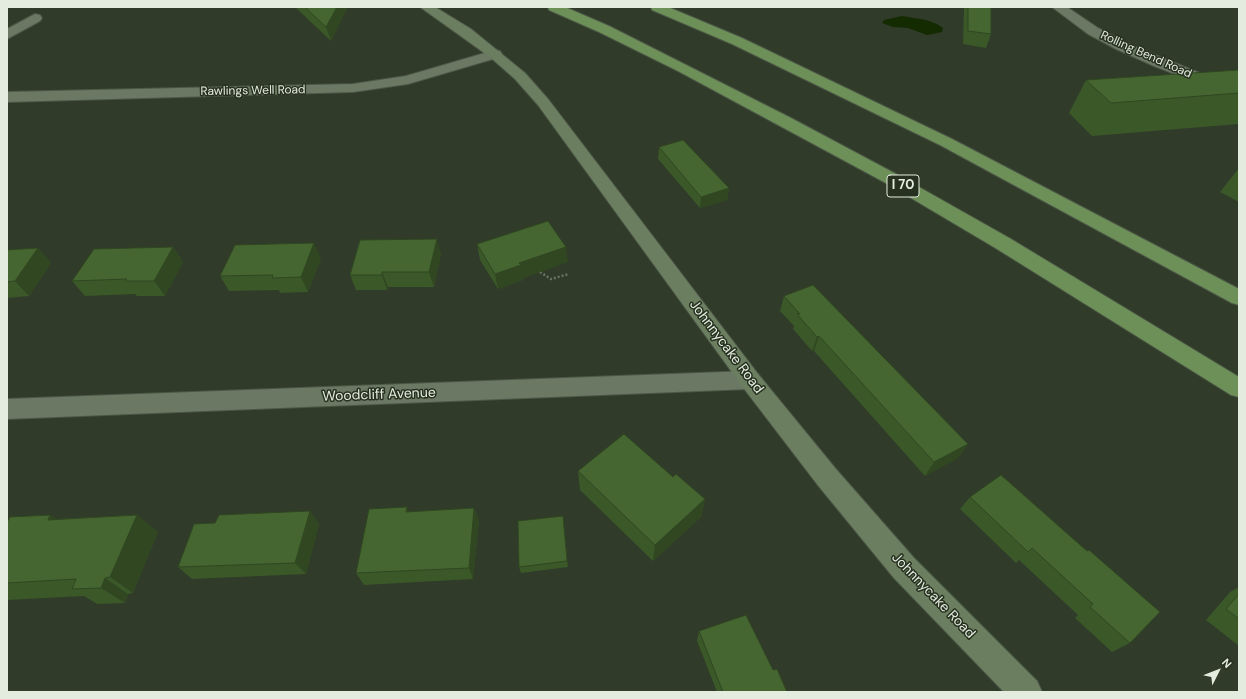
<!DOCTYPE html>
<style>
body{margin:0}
#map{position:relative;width:1246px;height:699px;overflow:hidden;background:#303b29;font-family:"DM Sans",sans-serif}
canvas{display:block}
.frame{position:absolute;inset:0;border:8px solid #e4ece0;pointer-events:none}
.north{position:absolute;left:1198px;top:651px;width:40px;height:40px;-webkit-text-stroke:3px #26311f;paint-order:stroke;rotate:48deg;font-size:11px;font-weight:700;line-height:16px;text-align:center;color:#e4ece0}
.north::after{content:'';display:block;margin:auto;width:14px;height:18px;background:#e4ece0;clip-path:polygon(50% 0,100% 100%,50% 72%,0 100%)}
</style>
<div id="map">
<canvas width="1246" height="699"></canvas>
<div class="frame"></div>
<div class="north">N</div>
</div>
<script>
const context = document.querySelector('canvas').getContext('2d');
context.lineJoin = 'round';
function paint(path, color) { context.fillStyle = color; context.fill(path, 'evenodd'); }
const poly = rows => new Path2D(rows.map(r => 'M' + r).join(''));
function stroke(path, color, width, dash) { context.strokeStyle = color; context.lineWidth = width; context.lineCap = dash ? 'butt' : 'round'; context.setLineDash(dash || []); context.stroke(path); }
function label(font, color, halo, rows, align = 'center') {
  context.font = font + ' "DM Sans",sans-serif'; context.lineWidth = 3; context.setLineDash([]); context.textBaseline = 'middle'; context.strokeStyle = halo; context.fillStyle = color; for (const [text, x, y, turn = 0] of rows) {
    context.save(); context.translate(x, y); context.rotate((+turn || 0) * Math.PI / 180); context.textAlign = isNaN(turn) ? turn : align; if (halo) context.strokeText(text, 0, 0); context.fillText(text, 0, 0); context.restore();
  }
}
paint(poly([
 [902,16,926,20,937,24,943,28,942,32,927,35,908,28,893,27,882,23,884,20]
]), '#142b02');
const street = poly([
 [1052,7,1067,7,1098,28,1126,43,1239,89,1239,99,1154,66,1116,49,1088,34,1052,7],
 [35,14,40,15,42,18,40,21,7,39,7,29,35,14],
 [495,50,500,51,502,54,500,57,408,84,353,92,7,102,7,92,353,84,406,76,495,50],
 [750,371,758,374,761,380,758,386,750,389,7,419,7,399,750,371]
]);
const secondary = poly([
 [420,7,435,7,471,29,525,73,548,99,758,374,835,468,914,558,1037,681,1042,692,1004,692,894,578,817,484,742,386,538,105,515,79,490,57,420,7]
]);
const highway = poly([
 [548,7,565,7,609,26,791,118,896,174,1011,239,1239,377,1239,397,1231,395,997,249,884,182,678,71,599,32,549,10,548,7],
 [651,7,668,7,742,38,952,139,1239,289,1239,305,1232,303,940,145,732,44,652,10,651,7]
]);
stroke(street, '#4c5747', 2);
stroke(secondary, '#4c5747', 2);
stroke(highway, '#4c5747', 2);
stroke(poly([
 [540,272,551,279,569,274]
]), '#697363', 2.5, [2, 2]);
paint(street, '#6b7864');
paint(secondary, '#6b7f60');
paint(highway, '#6c9057');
paint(poly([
 [295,7,346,7,347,8,331,41],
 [964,7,991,7,991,34,986,48,963,44],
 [1239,70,1239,124,1092,136,1069,113,1086,80],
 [659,147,729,188,727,200,700,208,658,159],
 [1239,168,1239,202,1220,192],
 [477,244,568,262,523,278,523,280,498,289,480,260],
 [173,247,183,262,165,296,137,296,135,294,85,296,72,281],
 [38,248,51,263,29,296,7,298,7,250],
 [441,254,434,287,388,287,387,290,356,290,350,275],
 [321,258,308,292,280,293,279,290,229,291,220,276],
 [784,296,968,444,958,458,925,476,814,351,812,351,793,329,794,326,780,311],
 [578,471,673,477,705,499,701,517,653,561,580,490],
 [1001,475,1130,643,1112,652,1075,618,1078,615,1019,560,1016,563,960,509,970,497],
 [474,508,479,521,473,579,364,585,356,573,410,512],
 [310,511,319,524,306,574,192,579,178,567,215,523],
 [50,515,56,519,137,515,158,532,133,593,128,594,125,603,97,604,84,596,7,600,7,522],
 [563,516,568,567,521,573,519,567],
 [1239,587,1239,646,1206,620,1230,592],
 [699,631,773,670,787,692,717,692,697,641]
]), '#3b5829');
paint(poly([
 [337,7,346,7,347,8,331,41,326,27],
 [729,188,727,200,700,208,701,197],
 [437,239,441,254,434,287,429,272],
 [314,243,321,258,308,292,301,277],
 [173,247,183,262,165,296,154,281],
 [566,247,568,262,523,278,523,280,498,289,495,274,519,263],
 [38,248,51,263,29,296,15,281],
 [382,272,388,287,387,290,382,275],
 [819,336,814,351,812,351,817,337],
 [968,444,958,458,925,476,934,462],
 [705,499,701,517,653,561,655,545],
 [407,507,413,520,406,512],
 [474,508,479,521,473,579,469,568],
 [310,511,319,524,306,574,295,563],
 [50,515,75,533,48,520],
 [137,515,158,532,133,593,110,577],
 [563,516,564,523,568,567,567,561],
 [105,578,128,594,125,603,101,588]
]), '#304722');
const building = poly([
 [305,7,337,7,326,27,305,7],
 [968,7,991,7,991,34,968,31,968,7],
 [1239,70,1239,93,1111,103,1086,80,1239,70],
 [683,140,729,188,701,197,659,147,683,140],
 [548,221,566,247,519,263,521,265,495,274,477,244,548,221],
 [437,239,429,272,382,272,382,275,350,275,360,240,437,239],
 [314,243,301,277,272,278,273,275,220,276,235,245,314,243],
 [173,247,154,281,125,281,127,279,72,281,94,249,173,247],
 [38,248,15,281,7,282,7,250,38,248],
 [813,285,968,444,934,462,819,336,817,337,797,314,800,314,784,296,813,285],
 [624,434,673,477,676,474,705,499,655,545,578,471,624,434],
 [1001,475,1087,551,1089,550,1160,612,1130,643,1090,607,1093,604,1032,548,1028,552,970,497,1001,475],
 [407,507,406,512,474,508,469,568,356,573,369,509,407,507],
 [310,511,295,563,178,567,194,524,215,523,219,515,310,511],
 [50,515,48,520,137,515,110,577,105,578,101,588,72,589,76,579,7,583,7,522,10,517,50,515],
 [563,516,567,561,519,567,518,521,563,516],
 [1239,594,1239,619,1226,609,1239,594],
 [746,615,773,670,777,669,787,692,723,692,699,631,746,615]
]);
paint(building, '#456630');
stroke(building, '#304722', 1);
label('12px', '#e4ece0', '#26311f', [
 ["Rolling Bend Road",1146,55,24],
 ["Rawlings Well Road",253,91,-1]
]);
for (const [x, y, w] of [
 [903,186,32]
]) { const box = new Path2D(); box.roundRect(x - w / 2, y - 11, w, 22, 3); context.fillStyle = '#26311f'; context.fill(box); stroke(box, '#e4ece0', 1); }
label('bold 13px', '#e4ece0', null, [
 ["I 70",903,186]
]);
label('14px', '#e4ece0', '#26311f', [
 ["Johnnycake Road",726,347,53],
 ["Woodcliff Avenue",379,395,-2],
 ["Johnnycake Road",933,596,46]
]);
</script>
